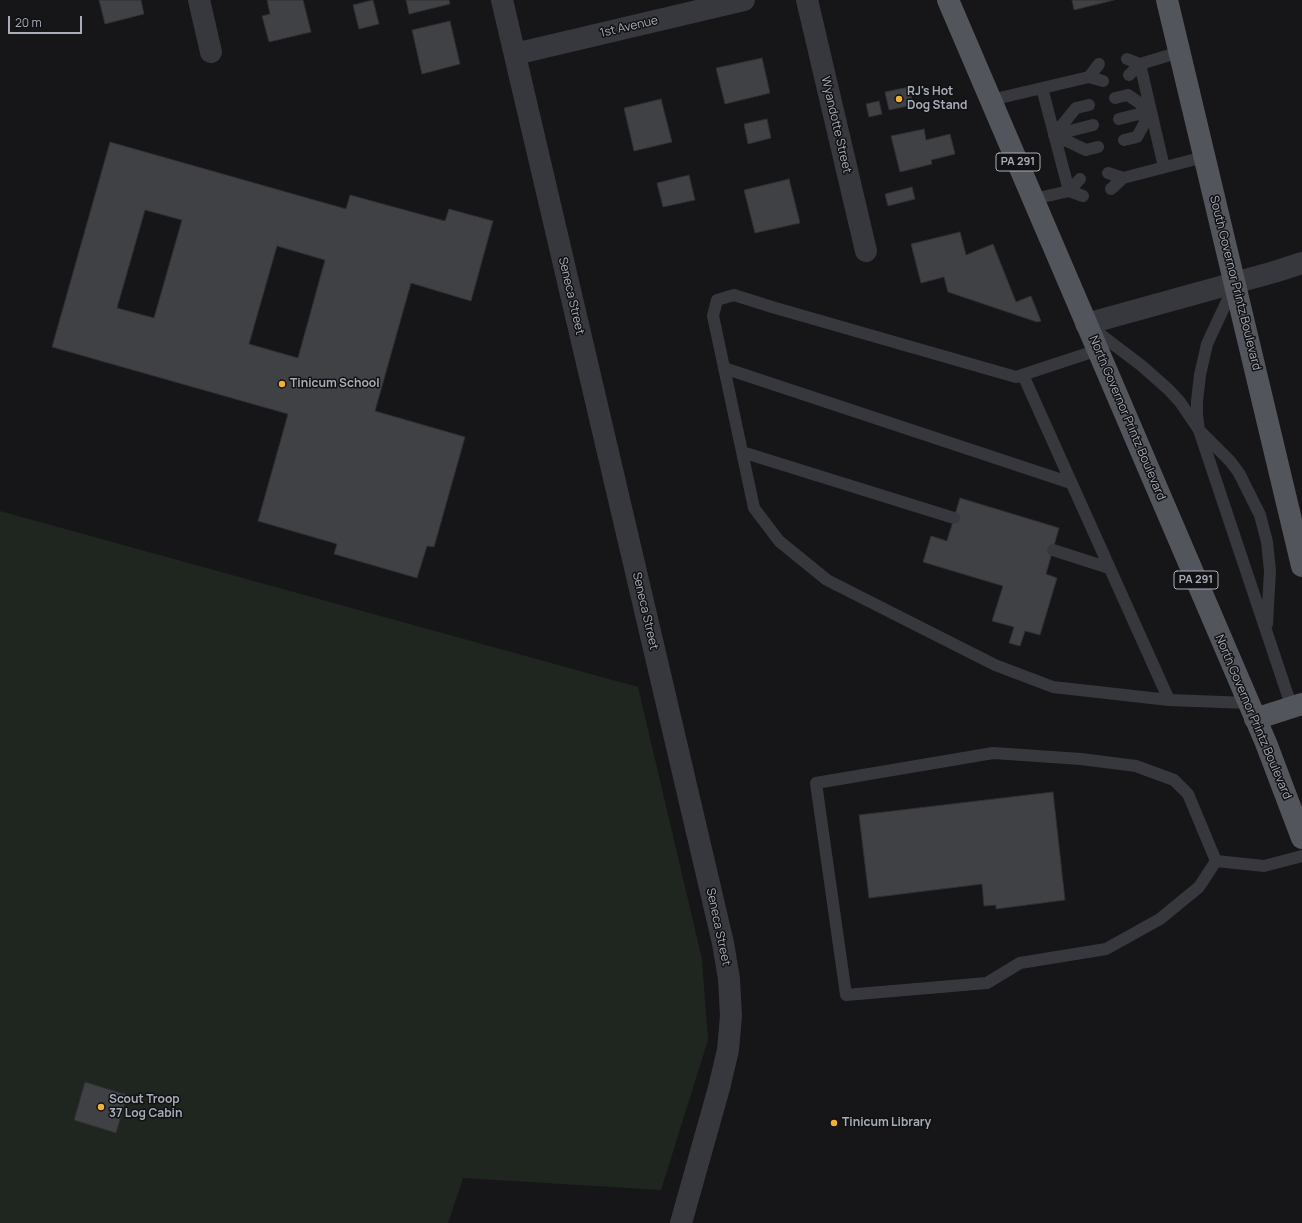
<!DOCTYPE html>
<style>
body{margin:0}
#map{position:relative;width:1302px;height:1223px;overflow:hidden;background:#161618;font-family:Manrope,sans-serif}
canvas{display:block}
.scale{position:absolute;left:8px;top:16px;width:74px;height:18px;box-sizing:border-box;border:2px solid #a8adb8;border-top:0;padding-left:5px;font-size:12px;line-height:14px;white-space:nowrap;color:#a8adb8;-webkit-text-stroke:3px #111113;paint-order:stroke}
</style>
<div id="map">
<canvas width="1302" height="1223"></canvas>
<div class="scale">20 m</div>
</div>
<script>
const context = document.querySelector('canvas').getContext('2d');
context.lineJoin = 'round';
function paint(path, color) { context.fillStyle = color; context.fill(path, 'evenodd'); }
const poly = rows => new Path2D(rows.map(r => 'M' + r).join(''));
function stroke(path, color, width, dash) { context.strokeStyle = color; context.lineWidth = width; context.lineCap = dash ? 'butt' : 'round'; context.setLineDash(dash || []); context.stroke(path); }
function label(font, color, halo, rows, align = 'center') {
  context.font = font + ' Manrope,sans-serif'; context.lineWidth = 3; context.setLineDash([]); context.textBaseline = 'middle'; context.strokeStyle = halo; context.fillStyle = color; for (const [text, x, y, turn = 0] of rows) {
    context.save(); context.translate(x, y); context.rotate((+turn || 0) * Math.PI / 180); context.textAlign = isNaN(turn) ? turn : align; if (halo) context.strokeText(text, 0, 0); context.fillText(text, 0, 0); context.restore();
  }
}
paint(poly([
 [0,511,638,687,702,959,708,1040,661,1190,463,1178,448,1223,0,1223]
]), '#1e261f');
const building = poly([
 [99,0,141,0,144,14,105,24,99,0],
 [267,0,303,0,311,32,269,42,262,16,270,14,267,0],
 [373,0,379,24,359,29,353,5,373,0],
 [406,0,449,0,450,4,409,14,406,0],
 [1072,0,1114,0,1074,10,1072,0],
 [450,21,460,64,422,74,412,30,450,21],
 [762,58,770,93,725,104,716,68,762,58],
 [909,87,913,105,889,110,885,92,909,87],
 [661,99,672,142,634,151,624,108,661,99],
 [879,101,882,114,869,117,866,104,879,101],
 [767,119,771,138,748,144,744,124,767,119],
 [924,129,926,140,950,134,955,154,931,160,932,164,900,172,891,136,924,129],
 [110,142,346,209,350,195,445,221,449,209,493,221,471,301,411,283,375,411,465,437,434,547,427,546,417,578,334,554,337,544,258,521,288,414,52,347,110,142],
 [145,210,182,220,154,318,117,308,145,210],
 [277,246,325,260,298,358,249,344,277,246],
 [689,175,695,200,663,207,657,183,689,175],
 [789,179,800,223,755,233,744,190,789,179],
 [912,187,915,199,888,206,885,194,912,187],
 [960,232,966,255,993,244,1016,302,1031,296,1041,321,1037,322,948,292,944,277,921,283,911,244,960,232],
 [960,498,1059,528,1046,574,1057,578,1040,635,1025,631,1020,646,1009,643,1014,627,992,621,1003,586,923,562,931,536,947,541,960,498],
 [1053,792,1065,900,996,909,996,905,984,906,982,884,869,898,859,815,1053,792],
 [85,1082,127,1095,116,1133,74,1120,85,1082]
]);
paint(building, '#404145');
stroke(building, '#303034', 1);
stroke(poly([
 [1127,59,1140,64,1180,52],
 [1140,64,1164,167],
 [1129,75,1140,64],
 [1089,77,1103,81],
 [1042,88,1069,191,1083,196],
 [1115,98,1128,95,1151,111],
 [991,100,1089,77,1099,64],
 [1119,119,1151,111],
 [1054,135,1076,108,1089,105],
 [1054,135,1086,150,1098,147],
 [1054,135,1093,125],
 [1124,140,1137,137,1151,111],
 [1108,173,1123,178],
 [1111,189,1123,178,1204,157],
 [1034,199,1069,191,1080,179],
 [1234,286,1207,344,1200,375,1197,401,1197,415,1199,430,1292,708],
 [1092,328,1142,366,1169,390,1180,402,1199,430,1230,461,1239,473,1260,515,1267,542,1270,571,1267,624],
 [1098,350,1016,377,772,307,734,295,717,300,713,316,754,508,779,541,827,580,995,665,1053,687,1169,700,1248,703],
 [724,368,1071,483],
 [1023,375,1169,700],
 [742,452,954,518],
 [1053,550,1109,568],
 [993,753,1081,759,1136,766,1174,780,1188,794,1216,861,1199,887,1160,919,1106,949,1020,963,987,983,846,995,816,783,993,753],
 [1216,861,1264,866,1302,856]
]), '#37383d', 12);
stroke(poly([
 [199,0,211,52],
 [502,0,723,943,729,979,731,1016,728,1050,719,1088,681,1223],
 [807,0,866,251],
 [515,54,744,0],
 [1086,324,1274,272,1302,263]
]), '#37383d', 22);
stroke(poly([
 [948,0,1266,743,1302,838],
 [1167,0,1302,566],
 [1255,719,1302,704]
]), '#53555c', 22);
for (const [x, y, r, color] of [
 [899,99,4,"#f2b134"],
 [282,384,4,"#f2b134"],
 [101,1107,4,"#f2b134"],
 [834,1123,4,"#f2b134"]
]) { const dot = new Path2D(); dot.arc(x, y, r, 0, 2 * Math.PI); context.fillStyle = color; context.fill(dot); stroke(dot, '#111113', 1.5); }
for (const [x, y, w] of [
 [1018,162,44],
 [1196,580,44]
]) { const box = new Path2D(); box.roundRect(x - w / 2, y - 9, w, 18, 3); context.fillStyle = '#111113'; context.fill(box); stroke(box, '#a8adb8', 1); }
label('bold 11px', '#a8adb8', null, [
 ["PA 291",1018,162],
 ["PA 291",1196,580]
]);
label('12px', '#a8adb8', '#111113', [
 ["1st Avenue",629,27,-13],
 ["Wyandotte Street",836,125,77],
 ["South Governor Printz Boulevard",1235,283,76],
 ["Seneca Street",571,296,77],
 ["North Governor Printz Boulevard",1127,418,67],
 ["Seneca Street",645,611,77],
 ["North Governor Printz Boulevard",1253,717,67],
 ["Seneca Street",718,927,78]
]);
label('bold 12px', '#a8adb8', '#111113', [
 ["RJ's Hot",907,92],
 ["Dog Stand",907,106],
 ["Tinicum School",290,384],
 ["Scout Troop",109,1100],
 ["37 Log Cabin",109,1114],
 ["Tinicum Library",842,1123]
], 'left');
</script>
